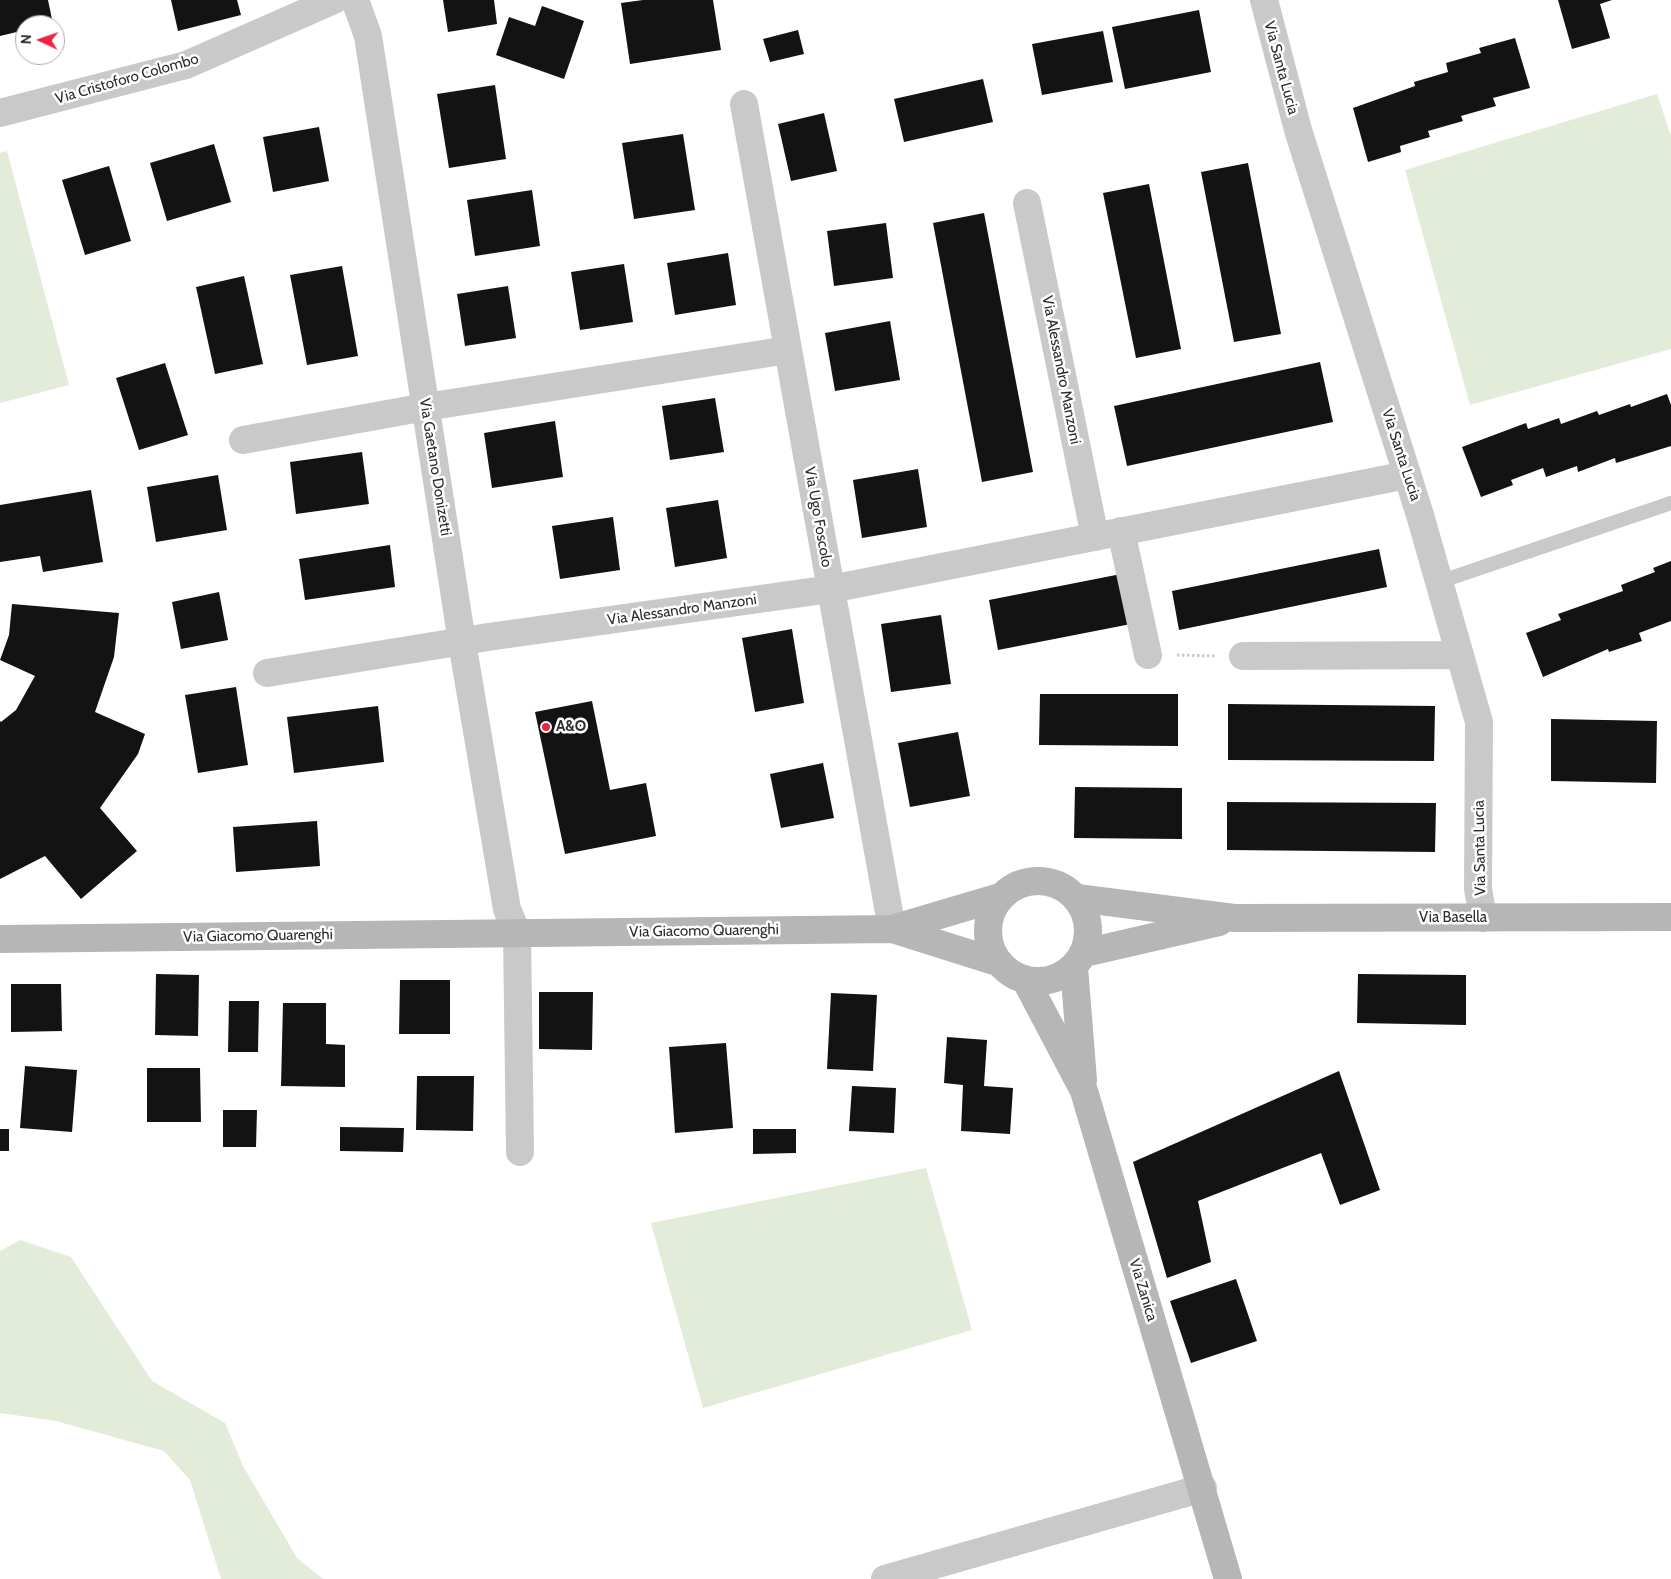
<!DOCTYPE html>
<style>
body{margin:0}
#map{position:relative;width:1671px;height:1579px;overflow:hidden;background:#fff;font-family:Cabin,sans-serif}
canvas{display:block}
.north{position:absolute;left:15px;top:15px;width:50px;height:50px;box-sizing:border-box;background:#fff;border:1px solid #ababab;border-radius:50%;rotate:273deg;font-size:14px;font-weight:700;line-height:20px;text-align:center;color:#2c2c2c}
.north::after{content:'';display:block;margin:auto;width:18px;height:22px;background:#ec2540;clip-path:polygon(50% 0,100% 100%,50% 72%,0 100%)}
</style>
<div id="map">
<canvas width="1671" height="1579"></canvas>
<div class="north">N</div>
</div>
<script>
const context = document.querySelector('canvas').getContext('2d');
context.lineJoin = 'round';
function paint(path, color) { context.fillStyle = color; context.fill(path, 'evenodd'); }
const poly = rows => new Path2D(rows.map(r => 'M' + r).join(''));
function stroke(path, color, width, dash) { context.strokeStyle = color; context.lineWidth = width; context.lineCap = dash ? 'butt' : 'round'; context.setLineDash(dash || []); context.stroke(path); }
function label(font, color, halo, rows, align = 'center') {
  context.font = font + ' Cabin,sans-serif'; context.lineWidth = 5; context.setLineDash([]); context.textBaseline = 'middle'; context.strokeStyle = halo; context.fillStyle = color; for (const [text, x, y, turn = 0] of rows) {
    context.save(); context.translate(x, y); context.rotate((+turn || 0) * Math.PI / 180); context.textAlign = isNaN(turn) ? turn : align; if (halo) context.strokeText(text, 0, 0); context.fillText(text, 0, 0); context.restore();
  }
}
paint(poly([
 [1657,94,1671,136,1671,349,1470,405,1405,170],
 [7,151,69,385,0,403,0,153],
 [926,1168,972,1330,703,1408,651,1223],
 [20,1240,71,1257,152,1381,225,1423,243,1466,297,1558,323,1579,221,1579,190,1480,164,1451,56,1421,0,1413,0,1251]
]), '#e3ebd9');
paint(poly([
 [0,0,48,0,53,24,25,25,25,30,0,36],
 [171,0,237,0,241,15,178,31],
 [443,0,494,0,497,24,448,32],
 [643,0,713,0,721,50,630,64,621,3],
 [1558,0,1612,0,1600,4,1610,38,1572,49],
 [542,6,584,21,564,79,496,55,509,17,535,26],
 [1199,10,1211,72,1125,89,1112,27],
 [798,30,804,54,770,62,763,39],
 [1103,31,1113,82,1042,95,1032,44],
 [1515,38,1530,88,1493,98,1496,106,1461,116,1463,121,1428,131,1430,137,1400,146,1401,152,1368,162,1353,108,1415,86,1414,82,1448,72,1446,63,1481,53,1479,48],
 [983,79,993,122,904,142,894,99],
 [495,85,506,159,449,168,437,94],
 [824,113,837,171,791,181,778,124],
 [319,127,329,181,273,192,263,137],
 [683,134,695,210,634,219,622,143],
 [214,144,231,202,167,221,150,163],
 [1248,163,1281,334,1234,342,1201,172],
 [109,166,131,241,85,255,62,180],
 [1149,184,1181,349,1136,358,1103,193],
 [532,190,540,246,475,256,467,200],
 [984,213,1033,472,982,482,933,223],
 [886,223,893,278,834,286,827,231],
 [728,253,736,305,675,315,667,263],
 [624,264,633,322,580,330,571,272],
 [342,266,358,356,307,365,290,275],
 [244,276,263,364,215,374,196,287],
 [508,286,516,338,465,346,457,294],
 [890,321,900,380,835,391,825,333],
 [1320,362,1333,422,1127,466,1114,406],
 [165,363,188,435,139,450,116,378],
 [1667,394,1671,405,1671,446,1616,463,1615,458,1578,472,1577,466,1546,477,1543,468,1511,480,1513,485,1481,497,1462,447,1526,423,1528,429,1559,418,1561,424,1597,411,1599,415,1630,404,1631,407],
 [715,398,724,452,670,460,662,406],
 [555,421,563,477,492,488,484,433],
 [362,452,369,504,296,514,290,462],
 [918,469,927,527,862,538,853,480],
 [218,475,227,530,156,542,147,487],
 [91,490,103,562,43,572,40,556,0,562,0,505],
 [718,500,727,558,675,567,666,508],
 [613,517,620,570,560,579,552,526],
 [390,545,395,587,305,600,299,559],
 [1379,549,1387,587,1179,630,1172,591],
 [1671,561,1671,621,1639,633,1642,641,1609,652,1608,649,1543,677,1526,633,1561,620,1558,614,1623,591,1621,585,1655,572,1653,568],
 [1121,574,1131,624,998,650,989,600],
 [219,592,228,640,181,649,172,602],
 [12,604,119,613,114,657,95,712,145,734,138,754,100,808,137,851,81,899,45,856,0,879,0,721,1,722,16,710,35,676,0,660,9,635],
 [941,615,951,684,891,692,881,624],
 [792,629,804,703,755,712,742,638],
 [236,687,248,765,198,773,185,695],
 [1040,694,1178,694,1178,746,1039,745],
 [592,701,610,790,646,783,656,836,565,854,535,712],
 [1228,704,1435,706,1434,761,1228,760],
 [378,706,384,762,294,773,287,717],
 [1551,719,1657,721,1656,783,1551,781],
 [958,732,970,796,910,807,898,743],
 [823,763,834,818,781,828,770,774],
 [1075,787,1182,788,1182,839,1074,838],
 [1227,802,1436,803,1435,852,1227,850],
 [317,821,320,866,236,872,233,827],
 [156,974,199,975,198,1036,155,1035],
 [1358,974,1466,975,1466,1025,1357,1023],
 [400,980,450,980,450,1034,399,1034],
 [11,984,61,984,62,1031,11,1032],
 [539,992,593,992,592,1050,539,1049],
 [831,993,877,995,873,1071,827,1069],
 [229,1001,259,1001,258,1052,228,1052],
 [283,1003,326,1003,326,1044,345,1045,345,1087,281,1086],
 [947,1037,987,1040,984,1086,1013,1088,1010,1134,961,1131,963,1085,944,1083],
 [726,1043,733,1128,675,1133,669,1047],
 [25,1066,77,1070,72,1132,20,1128],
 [147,1068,200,1068,201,1122,147,1122],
 [1339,1071,1380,1190,1340,1205,1321,1153,1198,1201,1211,1262,1167,1278,1133,1162],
 [417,1076,474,1076,473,1131,416,1130],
 [852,1086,896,1088,894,1133,849,1131],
 [223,1110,257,1110,256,1147,223,1147],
 [340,1127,404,1128,403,1152,340,1151],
 [0,1129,9,1129,9,1151,0,1151],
 [753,1129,796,1129,796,1153,753,1154],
 [1236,1279,1257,1341,1191,1363,1170,1301]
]), '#131313');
stroke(poly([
 [1177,655,1215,656]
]), '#c9c9c9', 3, [2.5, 2.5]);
stroke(poly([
 [1439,582,1671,503]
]), '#c9c9c9', 14);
stroke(poly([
 [355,0,368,36,462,642,507,909,517,933,520,1152],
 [1264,0,1298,130,1420,515,1479,722,1478,889,1483,918],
 [744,104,892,929],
 [0,113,186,65,334,0],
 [1027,203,1095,537],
 [243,440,426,407,788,350],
 [1121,531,1148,655],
 [1243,656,1460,655],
 [267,673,488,637,831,589,1407,475],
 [885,1579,1203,1488]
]), '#c9c9c9', 28);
stroke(poly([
 '988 931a50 50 0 1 1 100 0a50 50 0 1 1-100 0Z',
 [1077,898,1234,918,1671,917],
 [892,929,1000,963],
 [0,939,892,929,1000,897],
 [1084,953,1219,922],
 [1074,967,1083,1080],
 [1025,979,1084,1091,1228,1579]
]), '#b6b6b6', 28);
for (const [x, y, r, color] of [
 [546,727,5,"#ec2540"]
]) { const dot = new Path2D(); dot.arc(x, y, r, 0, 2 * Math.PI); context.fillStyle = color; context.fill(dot); stroke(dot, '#fff', 2); }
label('15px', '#2c2c2c', '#fff', [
 ["Via Santa Lucia",1281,68,75],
 ["Via Cristoforo Colombo",127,79,-16],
 ["Via Alessandro Manzoni",1061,370,79],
 ["Via Santa Lucia",1401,455,72],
 ["Via Gaetano Donizetti",435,467,81],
 ["Via Ugo Foscolo",818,517,80],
 ["Via Alessandro Manzoni",682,610,-8],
 ["Via Santa Lucia",1480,848,-91],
 ["Via Basella",1453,918],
 ["Via Giacomo Quarenghi",704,931,-1],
 ["Via Giacomo Quarenghi",258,936,-1],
 ["Via Zanica",1143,1290,73]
]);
label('bold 15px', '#2c2c2c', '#fff', [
 ["A&O",556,727]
], 'left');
</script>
